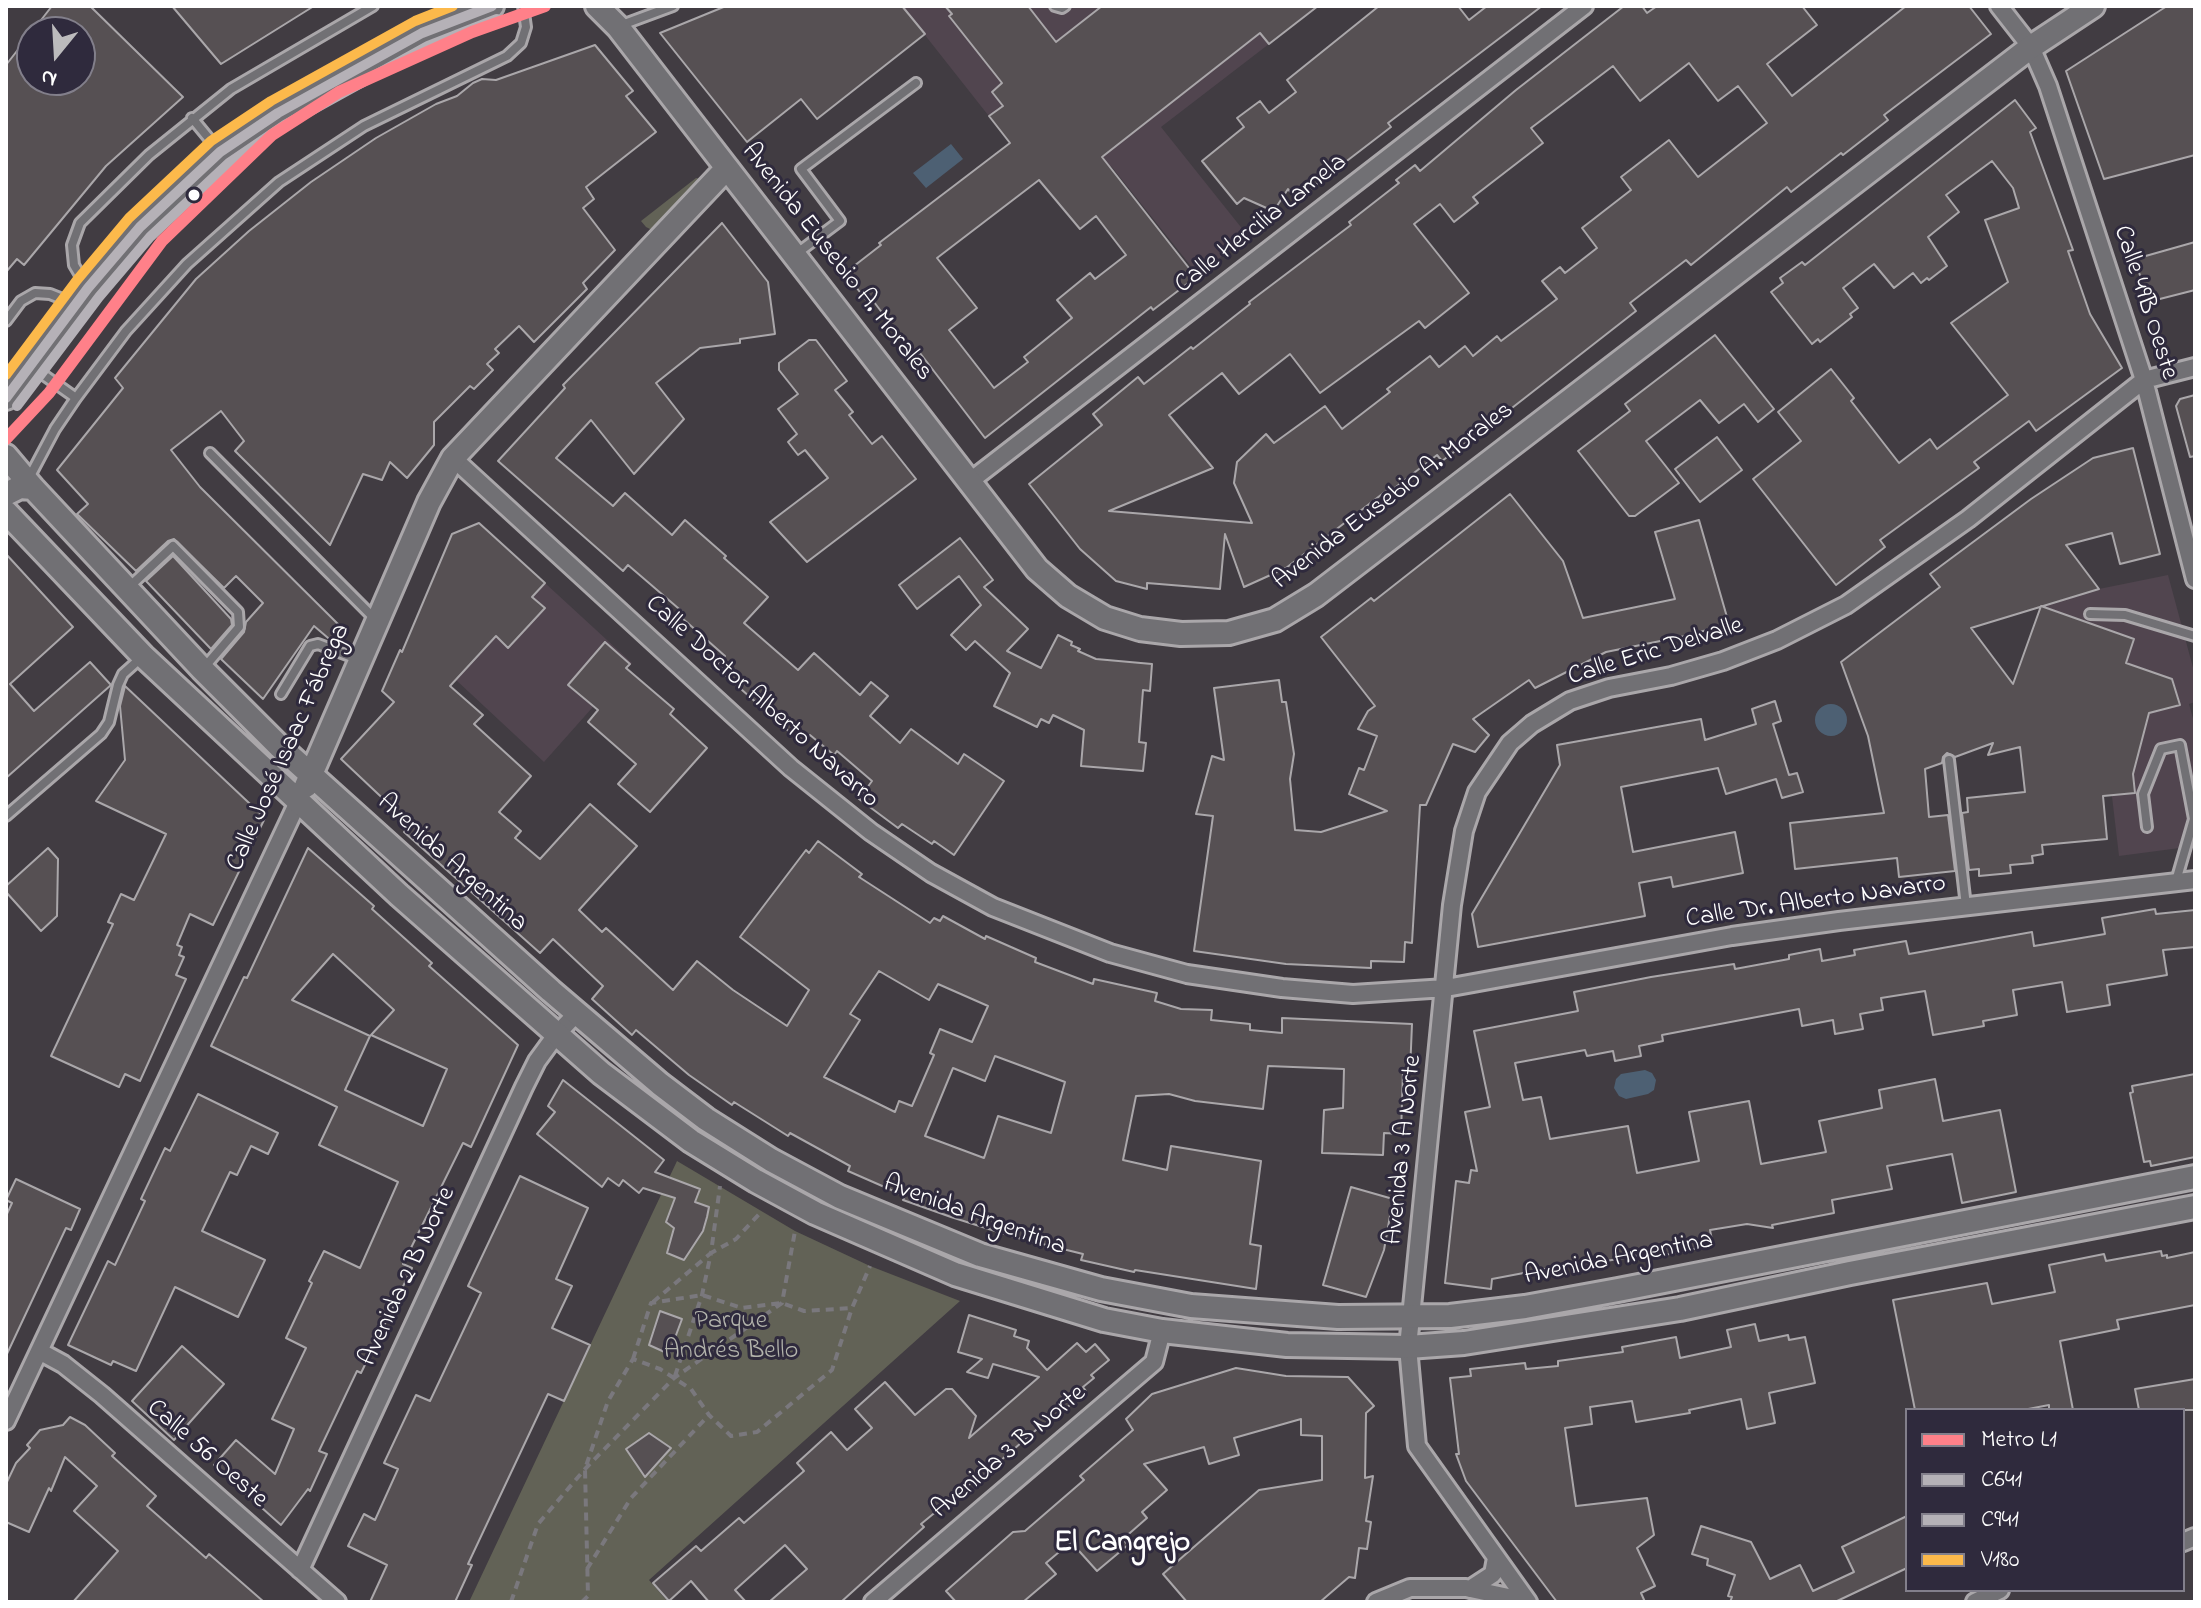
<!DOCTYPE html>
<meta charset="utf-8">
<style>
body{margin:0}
#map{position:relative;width:2201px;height:1608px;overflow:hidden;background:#413c42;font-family:"Indie Flower",sans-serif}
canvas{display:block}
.frame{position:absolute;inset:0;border:8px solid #fff;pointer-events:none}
.legend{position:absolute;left:1905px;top:1408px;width:280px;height:184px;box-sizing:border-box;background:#2f2a3d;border:2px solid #827f8b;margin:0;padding:10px 14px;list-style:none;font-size:24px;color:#fff}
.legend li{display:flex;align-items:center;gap:16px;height:40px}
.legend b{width:40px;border:2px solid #827f8b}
.north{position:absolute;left:16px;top:16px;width:80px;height:80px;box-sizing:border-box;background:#2f2a3d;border:2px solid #827f8b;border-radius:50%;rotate:198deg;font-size:22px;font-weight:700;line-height:32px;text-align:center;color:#fff}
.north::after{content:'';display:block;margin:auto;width:28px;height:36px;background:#bcbbbd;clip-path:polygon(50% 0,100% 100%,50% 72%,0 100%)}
</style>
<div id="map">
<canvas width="2201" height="1608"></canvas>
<div class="frame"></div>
<ul class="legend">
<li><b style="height:10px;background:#ff8089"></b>Metro L1</li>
<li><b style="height:10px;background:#b5b1b7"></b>C641</li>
<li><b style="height:10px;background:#b5b1b7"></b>C941</li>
<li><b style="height:10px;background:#fcb94b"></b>V180</li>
</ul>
<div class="north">N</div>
</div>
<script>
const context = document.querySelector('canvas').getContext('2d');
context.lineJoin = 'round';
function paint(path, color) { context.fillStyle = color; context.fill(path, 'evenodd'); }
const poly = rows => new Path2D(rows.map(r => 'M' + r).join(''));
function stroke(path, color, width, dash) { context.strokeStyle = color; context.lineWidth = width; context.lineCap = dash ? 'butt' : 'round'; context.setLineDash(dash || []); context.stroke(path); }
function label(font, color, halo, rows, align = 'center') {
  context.font = font + ' "Indie Flower",sans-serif'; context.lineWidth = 6; context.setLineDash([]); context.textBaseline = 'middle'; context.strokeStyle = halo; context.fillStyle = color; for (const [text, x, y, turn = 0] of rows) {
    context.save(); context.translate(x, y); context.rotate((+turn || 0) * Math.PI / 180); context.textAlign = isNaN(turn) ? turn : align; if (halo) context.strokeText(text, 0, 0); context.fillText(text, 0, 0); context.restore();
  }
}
paint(poly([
 [902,6,1239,6,1269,44,1161,127,1248,236,1198,275,1111,166,1059,205],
 [2168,575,2195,675,2195,702,2189,704,2195,726,2195,846,2119,856,2109,771,2024,779,2019,747,1988,755,2041,606,2099,589],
 [545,583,632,663,544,762,456,680]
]), '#51454f');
paint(poly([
 [696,178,701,179,657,227,650,229,646,227,641,221],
 [677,1161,795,1231,870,1266,960,1301,649,1580,668,1602,469,1602]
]), '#626256');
paint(poly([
 [951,144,963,159,926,188,913,173],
 '1815 720a16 16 0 1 1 32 0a16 16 0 1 1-32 0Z',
 [1645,1070,1652,1073,1656,1080,1654,1090,1648,1094,1626,1099,1619,1096,1614,1088,1616,1079,1621,1074]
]), '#4d6073');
const building = poly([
 [52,6,90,6,183,97,106,166,24,265,17,259,6,272,6,65,52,6],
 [32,32,80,32,80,80,32,80,32,32],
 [172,6,314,6,221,64,172,6],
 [726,6,902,6,925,34,817,119,801,99,747,142,660,33,726,6],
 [945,6,1028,6,1056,42,1102,6,1318,6,1269,44,1260,33,1102,157,1196,277,1153,310,1151,307,985,438,920,353,915,356,874,302,870,305,845,273,881,245,879,243,1010,143,989,116,1003,106,992,92,1002,83,949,16,952,14,945,6],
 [1039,180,1080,229,1096,216,1126,255,1095,279,1090,273,1057,300,1072,318,1024,357,1028,362,994,388,949,330,977,308,937,258,1039,180],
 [1379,6,1458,6,1469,20,1487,6,1542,6,1388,123,1391,127,1296,200,1288,189,1277,206,1271,210,1244,198,1237,204,1202,161,1244,127,1237,118,1260,101,1269,113,1296,92,1287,80,1379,6],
 [1624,6,1642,6,1647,13,1657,6,1802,6,1817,25,1767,64,1792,96,1906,6,1969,6,1991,34,1884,115,1888,120,1843,155,1841,153,1791,192,1787,187,1691,265,1686,260,1630,303,1636,311,1494,422,1442,461,1437,455,1392,490,1390,488,1286,568,1244,587,1225,534,1220,589,1147,583,1147,589,1116,581,1080,549,1029,484,1102,425,1093,414,1138,377,1144,384,1191,347,1193,349,1250,304,1249,302,1351,225,1349,222,1399,183,1396,180,1415,165,1420,171,1516,90,1624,6],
 [1689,63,1718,101,1738,86,1767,123,1698,177,1669,140,1621,177,1631,190,1582,228,1597,248,1565,273,1560,267,1542,281,1557,299,1501,341,1497,336,1473,356,1465,346,1439,367,1430,356,1387,389,1390,392,1342,429,1325,406,1274,443,1266,434,1237,462,1234,483,1252,523,1109,511,1213,468,1169,415,1222,373,1239,394,1290,354,1320,393,1419,321,1425,328,1469,293,1414,224,1440,204,1454,222,1478,203,1473,197,1543,143,1531,128,1613,66,1640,101,1689,63],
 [2167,6,2195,6,2195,155,2104,179,2066,71,2167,6],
 [595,45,633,91,626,96,656,132,586,187,594,199,583,208,615,250,583,283,587,289,534,342,519,326,495,349,499,353,487,364,493,370,474,389,470,386,434,422,434,445,407,478,390,462,382,480,363,474,330,545,235,451,244,441,221,411,171,450,200,487,347,633,334,643,314,626,263,699,221,659,244,632,246,622,263,603,236,576,224,588,174,539,168,541,136,571,77,514,88,504,57,470,123,388,115,378,196,279,249,231,311,182,376,138,436,104,457,96,473,83,482,79,496,80,595,45],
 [2015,100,2036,128,2030,132,2073,250,2068,251,2090,314,2122,368,2036,431,2029,421,1974,462,1979,468,1880,540,1885,547,1836,585,1753,479,1801,441,1778,412,1831,369,1854,398,1851,401,1899,463,1930,439,1937,449,2008,395,1951,323,2008,282,1985,220,2019,208,2013,188,1992,161,1946,195,1959,212,1928,237,1947,266,1929,280,1927,278,1921,283,1913,273,1894,288,1874,264,1843,288,1858,308,1850,314,1852,317,1820,342,1818,339,1812,344,1771,292,1783,283,1780,278,1802,262,1805,265,2015,100],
 [722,223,768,282,775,334,740,339,740,343,700,348,656,383,684,419,634,474,591,420,556,458,613,506,625,493,672,535,685,520,726,556,724,558,768,597,744,623,798,670,814,653,860,695,871,682,888,696,870,716,900,743,911,729,958,764,964,754,1004,781,954,855,934,841,932,844,902,824,898,828,859,799,872,781,837,751,834,755,810,735,802,743,716,667,725,656,682,618,685,614,628,565,623,571,498,461,565,388,563,385,722,223],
 [2195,242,2195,290,2148,302,2135,259,2195,242],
 [1715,335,1774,409,1758,422,1744,404,1719,423,1700,400,1646,441,1679,483,1635,516,1629,516,1578,451,1630,411,1625,404,1715,335],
 [809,340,816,340,847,381,835,390,853,412,849,415,872,444,882,436,916,479,807,562,770,522,828,478,805,450,798,455,788,442,797,434,778,409,798,394,779,370,779,363,809,340],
 [2195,395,2195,456,2190,457,2176,406,2180,399,2195,395],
 [1717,437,1742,470,1700,502,1675,469,1717,437],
 [2133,448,2160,554,2120,564,2112,533,2066,545,2099,589,1971,628,2013,684,2041,606,2134,639,2126,663,2172,679,2180,705,2149,713,2133,774,2135,793,2103,796,2107,839,2042,845,2043,854,2032,856,2033,863,2010,865,2011,873,1979,876,1979,869,1969,870,1962,813,1968,812,1967,798,2025,792,2020,747,1988,755,1993,743,1955,757,1947,753,1943,757,1942,763,1925,769,1929,817,1948,815,1955,871,1899,877,1897,858,1795,869,1790,823,1884,813,1868,736,1841,662,1940,587,1930,574,2031,499,2093,458,2133,448],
 [1510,494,1563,561,1583,618,1675,599,1655,532,1699,520,1729,624,1685,636,1606,652,1535,688,1529,680,1473,719,1489,735,1475,752,1453,744,1426,805,1420,805,1412,943,1405,942,1404,962,1371,961,1371,968,1286,964,1194,951,1213,816,1196,814,1212,756,1224,760,1214,688,1279,680,1282,702,1286,702,1294,754,1290,779,1295,830,1321,832,1387,811,1349,794,1359,768,1364,770,1377,736,1358,729,1368,711,1375,706,1321,637,1371,598,1374,601,1510,494],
 [479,523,545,583,532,597,545,608,508,648,496,636,450,686,483,715,474,724,531,776,499,812,521,831,515,838,540,859,590,804,637,846,579,910,602,932,606,928,673,990,697,961,733,990,787,1026,809,990,740,937,806,850,809,853,818,841,862,874,859,877,930,923,934,918,940,921,943,916,985,939,986,936,1036,958,1035,962,1093,984,1094,979,1157,993,1155,1001,1181,1009,1212,1010,1211,1020,1250,1024,1250,1030,1282,1033,1282,1018,1412,1024,1410,1072,1403,1071,1401,1134,1384,1133,1383,1155,1322,1153,1324,1110,1343,1108,1344,1069,1268,1066,1263,1109,1195,1101,1169,1094,1136,1096,1123,1160,1167,1170,1171,1146,1261,1161,1250,1244,1261,1246,1256,1289,1135,1270,1134,1272,1081,1260,1083,1254,1014,1237,951,1217,903,1200,905,1196,848,1171,850,1166,790,1133,788,1136,734,1102,732,1105,689,1075,636,1030,632,1035,592,999,603,986,553,939,540,953,404,832,411,825,341,759,394,702,382,691,400,650,402,652,452,534,479,523],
 [879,971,929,1000,938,984,988,1006,972,1042,940,1029,930,1053,934,1055,912,1106,899,1101,895,1112,824,1077,860,1020,850,1014,879,971],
 [995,1056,1065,1082,1051,1133,998,1116,984,1158,925,1136,953,1068,985,1081,995,1056],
 [960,538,993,580,984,587,1028,629,1007,651,1041,668,1058,635,1072,642,1071,645,1080,649,1078,651,1096,659,1152,664,1150,691,1143,690,1139,742,1146,743,1143,771,1081,766,1084,730,1053,715,1049,723,1041,719,1037,727,994,706,1010,673,975,641,966,650,951,635,981,605,959,576,917,609,899,585,960,538],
 [6,554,73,627,10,684,34,711,90,662,111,685,6,778,6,554],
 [173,556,231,619,232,625,211,649,146,581,173,556],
 [605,642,630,664,626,668,674,709,670,714,707,748,650,812,618,784,636,764,588,722,598,710,568,685,605,642],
 [125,686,265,818,213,925,190,914,177,945,182,947,179,955,184,957,176,975,186,979,140,1081,125,1074,119,1087,51,1056,113,924,108,922,121,894,134,900,166,834,96,801,125,760,120,706,125,686],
 [1775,701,1781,721,1773,724,1789,775,1797,773,1803,792,1782,798,1776,779,1726,794,1718,768,1621,787,1633,852,1735,832,1743,873,1673,887,1671,877,1639,883,1645,916,1478,947,1472,914,1560,765,1557,745,1701,719,1705,740,1756,724,1752,709,1775,701],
 [48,848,58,859,57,916,41,931,6,892,6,886,48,848],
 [308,848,374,906,372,909,432,963,429,966,518,1045,471,1147,463,1143,403,1264,412,1268,361,1373,357,1371,319,1451,327,1454,310,1491,308,1489,281,1525,214,1465,236,1440,275,1474,294,1429,272,1419,306,1348,286,1338,312,1283,309,1281,324,1251,360,1268,398,1182,319,1145,337,1107,211,1046,244,977,247,978,308,848],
 [333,954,394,1010,371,1035,447,1069,423,1126,345,1090,370,1036,292,1000,333,954],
 [2155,909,2156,914,2195,910,2195,947,2163,950,2167,975,2107,985,2110,1005,2067,1012,2062,982,2013,990,2017,1015,1983,1021,1984,1026,1933,1035,1925,991,1881,998,1883,1010,1860,1014,1863,1029,1835,1034,1833,1020,1802,1026,1799,1009,1662,1035,1663,1041,1639,1046,1641,1056,1615,1061,1613,1051,1587,1056,1585,1050,1515,1063,1523,1100,1541,1097,1550,1139,1628,1126,1637,1173,1699,1161,1689,1112,1749,1101,1761,1164,1826,1152,1819,1121,1882,1108,1879,1090,1935,1079,1943,1121,2000,1110,2016,1192,1962,1203,1952,1154,1887,1166,1892,1189,1832,1200,1834,1213,1772,1225,1773,1228,1747,1224,1710,1230,1713,1245,1655,1257,1654,1253,1588,1264,1587,1261,1492,1279,1491,1289,1445,1283,1456,1181,1469,1183,1471,1170,1477,1171,1465,1112,1490,1107,1474,1031,1578,1011,1574,992,1651,977,1734,964,1735,969,1789,959,1789,955,1820,949,1822,961,1855,955,1854,950,1906,941,1909,954,2032,932,2034,946,2105,934,2102,918,2155,909],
 [2195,1074,2195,1157,2151,1166,2150,1161,2144,1162,2130,1093,2133,1092,2132,1086,2195,1074],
 [563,1080,664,1160,655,1172,700,1189,695,1202,709,1207,707,1217,703,1231,684,1260,667,1253,674,1228,666,1222,675,1198,643,1188,639,1193,623,1180,619,1186,608,1178,602,1187,537,1134,555,1112,548,1106,563,1080],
 [198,1094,278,1133,268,1154,251,1146,237,1175,230,1172,202,1231,265,1260,238,1317,175,1287,136,1371,113,1361,111,1365,68,1345,108,1261,115,1265,145,1201,141,1199,165,1148,170,1151,198,1094],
 [520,1176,588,1208,556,1279,572,1286,552,1328,590,1345,564,1401,548,1394,468,1564,472,1565,455,1602,370,1602,387,1565,348,1546,364,1514,375,1520,398,1469,384,1463,416,1395,430,1401,481,1293,468,1286,520,1176],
 [16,1179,80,1209,71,1230,66,1228,6,1356,6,1216,12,1203,6,1200,16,1179],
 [1351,1187,1393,1199,1384,1250,1366,1297,1323,1285,1351,1187],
 [2161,1251,2162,1256,2167,1255,2167,1258,2195,1252,2195,1305,2117,1320,2119,1329,2060,1341,2073,1410,2049,1410,2049,1405,2023,1410,1915,1410,1893,1300,1987,1283,1992,1304,2055,1292,2049,1265,2104,1254,2106,1261,2161,1251],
 [660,1311,682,1319,669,1354,649,1345,660,1311],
 [969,1315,1016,1330,1014,1336,1029,1341,1027,1348,1047,1370,1077,1343,1086,1352,1095,1344,1109,1360,1091,1375,1094,1378,1083,1387,1086,1391,1046,1426,1043,1424,978,1480,977,1478,921,1524,924,1527,841,1602,769,1602,807,1569,785,1545,735,1590,746,1602,709,1602,691,1581,669,1601,653,1583,696,1546,701,1551,739,1518,744,1523,804,1471,797,1463,831,1432,847,1450,872,1428,855,1409,885,1382,915,1415,946,1389,952,1389,976,1416,969,1438,1039,1377,993,1364,988,1378,967,1372,982,1359,958,1352,969,1315],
 [1755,1324,1759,1341,1788,1335,1789,1340,1805,1337,1815,1383,1769,1393,1775,1423,1747,1429,1741,1399,1689,1410,1690,1413,1636,1422,1632,1401,1590,1407,1592,1424,1565,1428,1576,1506,1647,1498,1654,1535,1637,1548,1655,1586,1641,1593,1645,1602,1557,1602,1466,1481,1456,1454,1459,1454,1450,1378,1471,1376,1470,1369,1525,1363,1526,1369,1558,1366,1558,1361,1623,1352,1622,1347,1676,1337,1680,1358,1731,1347,1727,1330,1755,1324],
 [182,1346,224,1384,174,1440,132,1401,182,1346],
 [1236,1368,1286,1376,1348,1377,1374,1406,1366,1413,1365,1478,1373,1476,1366,1521,1371,1522,1367,1549,1359,1548,1355,1578,1349,1577,1320,1602,1187,1602,1163,1574,1259,1490,1322,1480,1322,1436,1301,1435,1301,1419,1234,1438,1239,1455,1209,1464,1204,1447,1144,1464,1167,1490,1142,1512,1147,1518,1123,1539,1128,1545,1097,1571,1071,1542,1046,1563,1056,1574,1023,1602,956,1602,946,1591,1013,1532,1025,1531,1084,1480,1080,1476,1133,1430,1126,1419,1152,1394,1236,1368],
 [2195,1379,2195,1410,2139,1410,2135,1389,2195,1379],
 [70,1417,85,1425,115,1453,112,1456,156,1496,147,1506,206,1558,209,1554,264,1602,73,1602,118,1551,74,1511,97,1486,65,1457,51,1491,49,1488,29,1532,6,1522,6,1484,16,1463,30,1448,27,1445,40,1430,63,1425,70,1417],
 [649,1433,671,1448,645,1477,626,1449,649,1433],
 [1907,1516,1907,1568,1835,1602,1730,1602,1732,1597,1728,1596,1735,1575,1707,1565,1708,1559,1692,1554,1701,1526,1751,1542,1770,1579,1800,1565,1813,1591,1854,1572,1842,1547,1907,1516]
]);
paint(building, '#565053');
stroke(building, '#aaa7aa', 2);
const lane = poly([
 [1055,6,1062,8,1065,6],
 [619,26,673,6],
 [192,118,220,152],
 [796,254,840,221,801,169,916,83],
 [87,287,74,265,72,245,80,223,149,155,231,89,373,6],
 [6,321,21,301,35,293,50,294,75,304],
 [31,366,76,398],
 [210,453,374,618],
 [29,478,55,429,76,398,126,331,187,264,279,182,364,126,507,56,521,43,526,27,523,6],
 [127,589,173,546,238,612,239,627,203,669],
 [2090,614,2125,615,2195,636],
 [281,694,310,646,318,644,360,660],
 [1949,760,1966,906],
 [6,816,101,734,109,722,118,685,123,674,142,657],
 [2147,827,2143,794,2161,749,2180,745,2194,819,2176,881]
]);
const street = poly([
 [1999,6,2031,47,2048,86,2144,380,2195,579],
 [453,458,791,768,871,832,931,873,993,907,1110,953,1187,974,1282,988,1353,994,1446,988,1732,936,1839,921,2195,880],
 [969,482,1584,6],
 [39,1351,63,1364,102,1395,337,1602],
 [6,1421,298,802],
 [2183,1542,2195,1537],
 [300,1570,524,1087,537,1061,556,1035,576,1014],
 [1470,1589,1493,1574,1496,1558],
 [873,1602,1154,1362,1162,1331],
 [1376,1602,1410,1588,1466,1588,1527,1601],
 [1528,1602,1417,1446,1408,1347,1452,905,1464,831,1477,792,1510,743,1532,724,1570,701,1609,688,1671,676,1723,661,1777,640,1846,605,1968,519,2144,380,2195,367],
 [1975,1602,2000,1590]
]);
const secondary = poly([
 [597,6,618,27,1037,569,1068,596,1105,618,1140,629,1181,634,1229,633,1275,620,1316,595,2031,47,2093,6],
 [6,398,88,288,140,227,220,152,278,113,422,33,492,6],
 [6,456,33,488,202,669,279,746,551,991,660,1084,706,1119,771,1160,840,1197,980,1255,1101,1289,1191,1306,1338,1317,1450,1316,1525,1307,1618,1290,2195,1177],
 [6,494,20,487,33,488],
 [6,512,143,656,399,895,601,1073,691,1141,756,1181,815,1213,955,1274,1104,1320,1162,1331,1287,1345,1408,1347,1464,1343,1680,1309,1850,1273,2195,1207],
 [306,786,429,502,453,458,727,168]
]);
stroke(lane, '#aaa7aa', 14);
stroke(street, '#aaa7aa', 22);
stroke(secondary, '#aaa7aa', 28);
stroke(poly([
 [653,1302,711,1253,720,1186],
 [633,1359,651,1303,702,1295,742,1308,782,1303,804,1311,852,1308,870,1266],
 [675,1376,702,1295,711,1253,736,1239,762,1211],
 [587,1569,631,1498,709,1415],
 [511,1602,538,1524,585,1469,674,1378,782,1303,795,1231],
 [582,1602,588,1596,585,1469,608,1401,633,1359,660,1369,691,1389,709,1415,731,1436,757,1432,832,1370,852,1308]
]), '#7a787d', 4, [8, 6]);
stroke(lane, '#717074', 8);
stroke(street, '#717074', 16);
stroke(secondary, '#717074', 22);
stroke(poly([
 [6,398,88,288,140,227,220,152,278,113,422,33,492,6]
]), '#b5b1b7', 10);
stroke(poly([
 [17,406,99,297,150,237,229,163,285,125,428,46,497,19]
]), '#b5b1b7', 10);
stroke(poly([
 [6,375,77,280,129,218,211,141,271,101,415,21,453,6]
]), '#fcb94b', 10);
stroke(poly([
 [6,439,49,393,162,241,272,135,339,92,472,32,545,6]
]), '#ff8089', 12);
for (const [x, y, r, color] of [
 [194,195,7,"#fff"]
]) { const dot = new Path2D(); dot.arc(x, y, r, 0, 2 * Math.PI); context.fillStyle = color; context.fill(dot); stroke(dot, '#2f2a3d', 3); }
label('26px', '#fff', '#2f2a3d', [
 ["Calle Hercilia Lamela",1262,225,-38],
 ["Avenida Eusebio A. Morales",836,263,52],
 ["Calle 49B Oeste",2144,303,72],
 ["Avenida Eusebio A. Morales",1394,497,-37],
 ["Calle Eric Delvalle",1656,653,-17],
 ["Calle Doctor Alberto Navarro",761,703,42],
 ["Calle José Isaac Fábrega",290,748,-66],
 ["Avenida Argentina",451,864,42],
 ["Calle Dr. Alberto Navarro",1816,903,-8],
 ["Avenida 3 A Norte",1405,1150,-84],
 ["Avenida Argentina",974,1217,20],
 ["Avenida Argentina",1619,1260,-11],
 ["Avenida 2 B Norte",409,1277,-65],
 ["Avenida 3 B Norte",1010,1453,-40],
 ["Calle 56 Oeste",206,1455,41]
]);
label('26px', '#b3b4ac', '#2f2a3d', [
 ["Parque",731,1323],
 ["Andrés Bello",731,1353]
]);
label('bold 30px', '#fff', '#2f2a3d', [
 ["El Cangrejo",1122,1545]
]);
</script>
